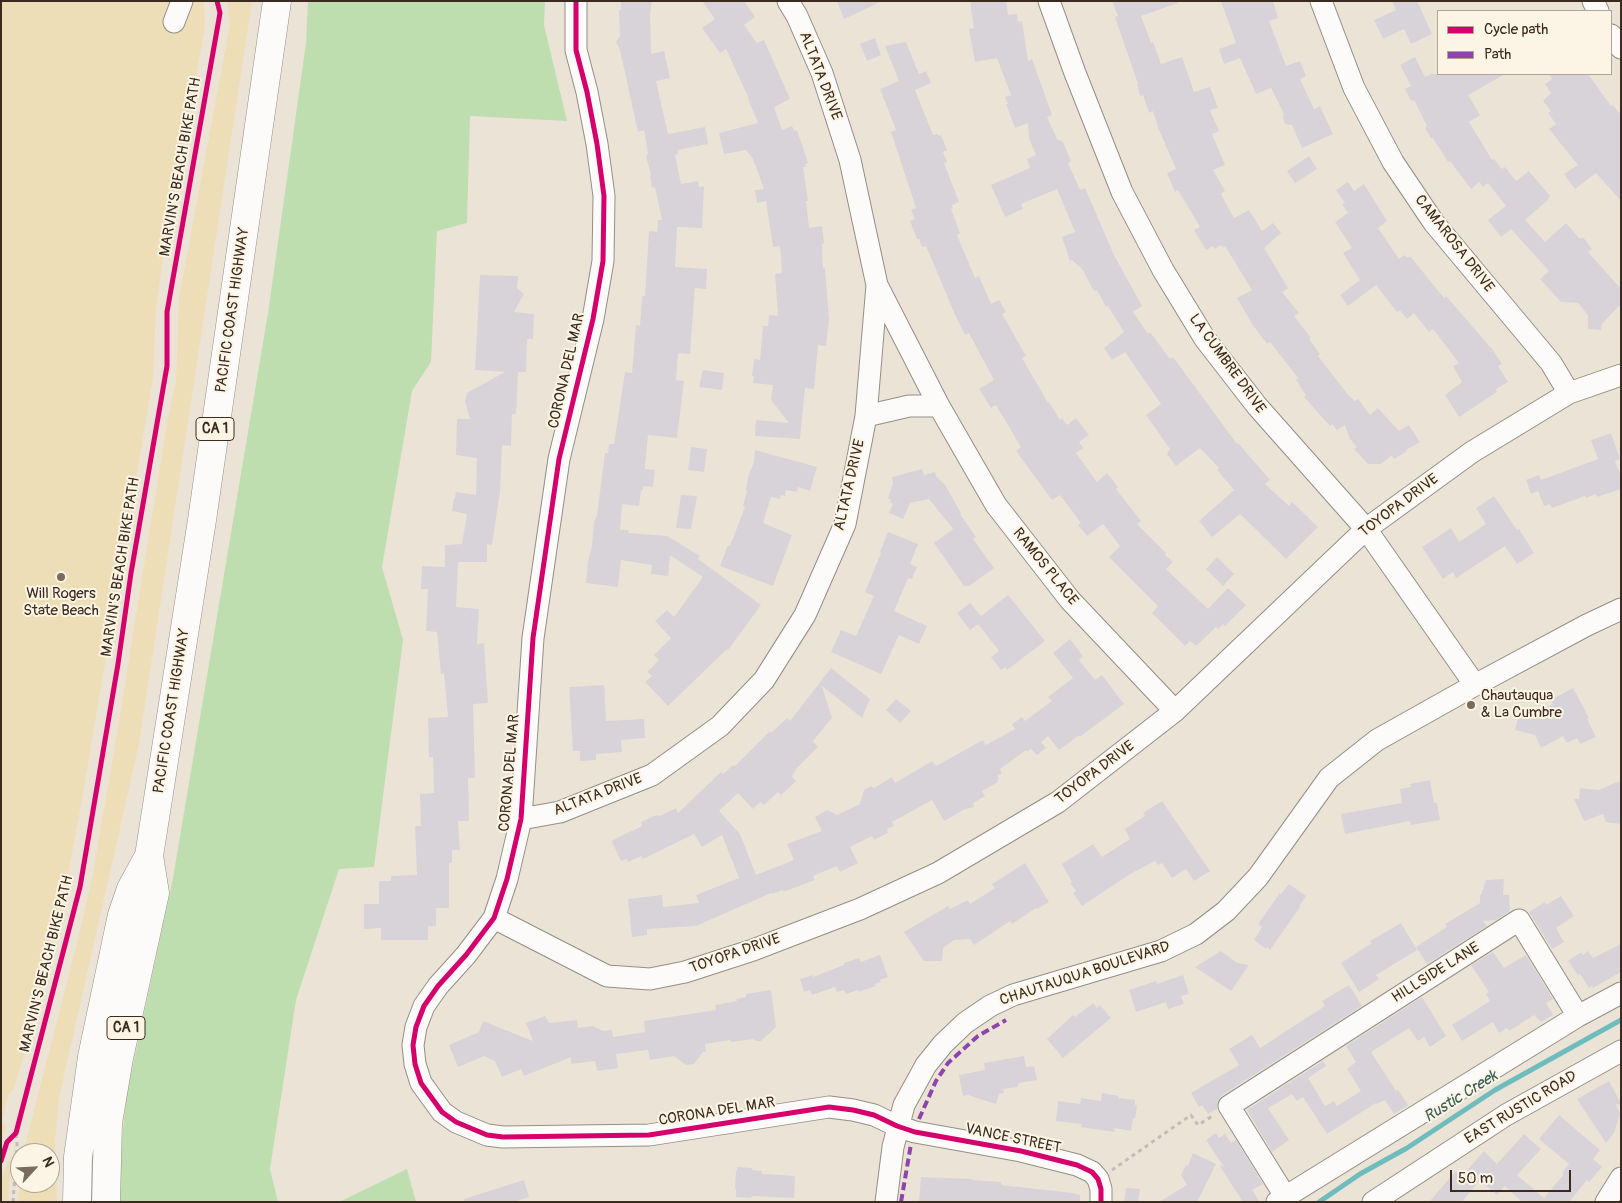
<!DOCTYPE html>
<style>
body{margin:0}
#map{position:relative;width:1622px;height:1203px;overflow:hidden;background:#ebe4d6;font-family:Pangolin,sans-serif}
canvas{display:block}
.frame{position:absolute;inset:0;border:2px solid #3b2a1e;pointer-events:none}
.legend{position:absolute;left:1437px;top:10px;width:175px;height:65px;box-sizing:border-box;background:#fcf5e5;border:1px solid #afa495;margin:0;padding:6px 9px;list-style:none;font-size:15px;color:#3b2a1e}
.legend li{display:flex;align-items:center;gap:10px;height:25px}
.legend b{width:25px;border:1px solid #afa495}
.north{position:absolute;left:10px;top:1143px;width:50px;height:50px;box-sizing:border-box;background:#fcf5e5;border:1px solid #afa495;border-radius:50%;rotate:65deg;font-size:14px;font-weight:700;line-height:20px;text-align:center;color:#3b2a1e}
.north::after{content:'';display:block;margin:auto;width:18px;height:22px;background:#796b5e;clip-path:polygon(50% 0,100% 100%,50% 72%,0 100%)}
.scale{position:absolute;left:1450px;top:1170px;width:121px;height:22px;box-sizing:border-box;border:2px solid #3b2a1e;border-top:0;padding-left:6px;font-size:15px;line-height:18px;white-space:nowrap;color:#3b2a1e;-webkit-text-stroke:4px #fcf5e5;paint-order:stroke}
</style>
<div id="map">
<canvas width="1622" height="1203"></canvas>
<div class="frame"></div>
<ul class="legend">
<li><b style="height:6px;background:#d6006c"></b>Cycle path</li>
<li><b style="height:6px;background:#8e44ad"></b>Path</li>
</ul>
<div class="north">N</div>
<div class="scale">50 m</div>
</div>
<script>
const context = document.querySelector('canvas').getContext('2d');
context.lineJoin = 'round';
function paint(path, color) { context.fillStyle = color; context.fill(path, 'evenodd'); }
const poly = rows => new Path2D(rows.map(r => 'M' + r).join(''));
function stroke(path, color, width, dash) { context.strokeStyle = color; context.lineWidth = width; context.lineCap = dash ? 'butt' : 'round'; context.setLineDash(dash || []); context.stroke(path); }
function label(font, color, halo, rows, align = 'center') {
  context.font = font + ' Pangolin,sans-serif'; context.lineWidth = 4; context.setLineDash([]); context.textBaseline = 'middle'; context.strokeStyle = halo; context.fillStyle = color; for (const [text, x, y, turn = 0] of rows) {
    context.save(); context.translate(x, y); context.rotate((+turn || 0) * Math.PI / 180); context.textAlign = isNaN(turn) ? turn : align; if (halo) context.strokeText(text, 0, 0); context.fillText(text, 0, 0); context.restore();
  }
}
paint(poly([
 [308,1,545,1,544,25,567,121,470,116,467,223,437,231,431,362,412,391,382,567,403,640,374,867,339,869,296,1000,270,1169,278,1202,119,1202,121,1148,127,1093,173,878,268,313,306,43],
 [407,1169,416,1202,339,1202]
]), '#bfdeaf');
paint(poly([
 [1,1,204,1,205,27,164,252,156,309,153,378,82,800,61,913,30,1033,14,1089,8,1096,2,1121,6,1126,1,1144],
 [227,1,251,1,251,8,139,744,59,1098,55,1142,57,1202,18,1202,20,1176,20,1183,50,1183,50,1153,23,1153,77,943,93,873,119,721,167,423,176,380,179,297,230,24],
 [11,1156,8,1202,1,1202,1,1179]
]), '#eddeb7');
stroke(poly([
 [1319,1202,1360,1174,1407,1148,1495,1090,1621,1020]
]), '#6ebcbd', 5);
paint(poly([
 [621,1,652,1,650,14,651,54,664,51,670,78,656,81,668,134,705,127,708,144,677,150,678,154,675,155,681,184,698,181,699,187,704,186,702,228,677,227,675,267,707,269,706,289,695,288,690,354,678,353,676,380,684,381,677,438,648,435,645,466,645,469,655,470,653,487,643,486,643,490,641,490,639,506,622,504,620,530,629,530,628,533,667,536,700,556,698,559,761,605,728,650,727,649,668,706,645,682,652,676,647,672,659,660,654,655,671,638,655,621,667,610,674,617,703,577,670,555,668,576,651,574,652,565,621,560,618,587,586,583,588,562,592,546,594,522,597,515,605,453,608,453,609,444,614,444,625,372,632,373,636,325,640,326,642,296,645,296,649,231,657,232,658,220,662,220,655,187,652,188,650,175,651,175,646,156,648,154,644,130,638,132,620,50,616,42,620,36,619,10,621,10],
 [702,1,744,1,755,17,744,25,757,43,764,40,790,99,774,107,782,130,792,126,794,131,797,130,808,163,805,164,806,167,803,167,808,201,806,201,809,228,822,226,824,243,822,244,823,268,825,268,829,319,826,346,818,345,814,389,805,388,800,439,755,436,756,420,789,423,771,400,773,385,753,383,754,376,752,376,754,359,760,360,763,326,768,326,769,315,778,316,775,274,782,273,780,246,773,247,766,201,757,203,755,190,764,189,753,159,746,150,724,154,719,133,758,123,748,99,749,99,726,49,720,53,702,28,715,19],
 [837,1,882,1,844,19],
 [970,1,1006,1,1008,15,1017,14,1018,22,1022,21,1028,61,1032,59,1052,115,1047,117,1057,139,1063,142,1071,161,1068,163,1080,190,1085,188,1114,255,1142,306,1133,312,1148,334,1150,332,1170,359,1173,357,1237,444,1238,443,1270,480,1265,484,1289,506,1292,502,1318,527,1286,559,1240,514,1212,537,1199,521,1234,490,1217,470,1219,468,1200,448,1176,466,1167,454,1170,449,1146,415,1161,404,1125,352,1112,360,1104,348,1124,332,1108,306,1106,307,1097,290,1094,291,1082,269,1072,260,1070,261,1062,237,1075,232,1057,189,1021,204,1023,209,1005,217,991,185,1030,168,1027,159,1036,155,1029,139,1028,123,1015,128,1006,104,1008,104,1005,97,1011,95,997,58,975,62,969,29,974,28],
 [1112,1,1178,1,1178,3,1141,16,1151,43,1153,42,1161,64,1182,57,1194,92,1210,87,1218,108,1210,110,1219,131,1212,134,1225,165,1213,170,1225,191,1221,194,1223,198,1234,218,1249,210,1262,231,1273,223,1281,233,1264,248,1288,288,1282,292,1299,313,1294,316,1311,338,1309,339,1320,354,1318,356,1349,396,1355,401,1358,399,1370,415,1378,408,1399,431,1409,425,1420,442,1406,450,1407,451,1394,459,1392,455,1381,464,1368,464,1354,449,1357,447,1350,439,1345,425,1337,430,1332,424,1330,426,1304,397,1306,395,1299,385,1300,385,1296,380,1298,378,1270,342,1267,344,1252,324,1237,298,1252,290,1225,246,1223,248,1221,245,1215,249,1213,246,1206,250,1194,230,1200,227,1178,190,1175,192,1167,173,1176,169,1159,130,1153,111,1149,113,1143,95,1140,96,1137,84,1138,84,1115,17,1118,16],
 [1221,1,1273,1,1278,18,1269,21,1286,66,1300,61,1306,76,1300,79,1314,109,1320,106,1333,134,1302,148,1292,125,1285,124,1283,118,1284,114,1271,88,1256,94,1240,58,1224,64,1219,49,1236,43],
 [1392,1,1417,1,1432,34,1411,44,1404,29,1383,39,1374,20,1396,10],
 [875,38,881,55,867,61,860,44],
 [906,42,919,74,926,71,931,83,915,90,933,135,938,134,938,136,941,135,947,150,943,152,947,162,944,163,959,202,952,205,953,208,951,209,960,233,957,235,975,278,979,276,991,304,999,300,1006,312,1002,314,1026,356,1022,358,1048,403,1049,402,1060,420,1062,418,1067,425,1076,418,1089,435,1079,442,1083,448,1076,453,1097,482,1107,473,1118,487,1116,489,1141,521,1137,524,1166,553,1165,555,1173,562,1166,569,1208,609,1228,588,1246,605,1225,626,1223,624,1218,629,1216,627,1196,646,1190,641,1185,646,1152,613,1158,606,1109,557,1120,546,1103,524,1087,536,1078,525,1081,523,1060,495,1052,500,1016,451,1021,447,996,405,991,408,979,389,994,380,969,333,965,335,956,317,926,246,922,247,919,239,917,239,910,221,915,219,911,210,916,208,891,132,896,130,880,89,899,81,885,46],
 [1415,57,1425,77,1431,74,1505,74,1468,95,1480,115,1469,122,1492,160,1494,159,1502,169,1505,167,1516,181,1529,171,1550,196,1548,198,1549,199,1525,220,1545,242,1566,223,1580,239,1583,237,1592,249,1588,252,1621,289,1621,304,1602,324,1601,330,1588,329,1588,315,1578,303,1561,302,1540,279,1549,271,1511,229,1501,237,1488,220,1506,206,1488,183,1483,187,1479,182,1471,189,1450,161,1448,162,1433,138,1431,138,1425,128,1427,126,1414,100,1411,101,1405,89,1411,86,1400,65],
 [1549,74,1588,74,1611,106,1613,105,1621,115,1621,201,1596,173,1575,189,1564,174,1578,165,1549,129,1556,124,1548,113,1551,111,1543,101,1551,93,1545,84,1552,79],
 [1309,156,1317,169,1295,183,1287,171],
 [1348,182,1354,191,1364,184,1387,221,1378,228,1399,259,1405,255,1407,258,1410,256,1444,298,1446,296,1490,347,1491,347,1502,364,1498,366,1508,382,1496,389,1497,392,1459,417,1445,395,1462,382,1453,366,1459,363,1433,329,1429,332,1414,313,1407,319,1400,310,1397,312,1376,285,1348,306,1340,295,1360,280,1343,253,1352,248,1335,222,1348,213,1342,204,1345,203,1336,190],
 [480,275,518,276,517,288,524,294,514,312,534,314,533,339,527,339,526,372,518,372,516,414,512,414,511,446,502,445,500,491,492,545,487,544,487,562,458,562,456,607,479,609,477,644,484,643,488,703,473,704,475,778,468,778,469,821,458,821,460,850,452,850,452,863,449,863,449,908,436,908,436,926,428,926,428,940,381,940,381,928,364,929,364,904,379,904,379,881,391,881,391,876,417,875,415,826,421,826,420,794,434,793,433,757,429,757,428,718,448,717,444,673,441,674,437,632,426,631,428,589,421,589,422,566,445,567,445,545,462,544,467,514,452,511,454,498,455,498,456,492,476,495,477,458,456,455,457,419,470,419,465,402,467,393,505,372,475,370],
 [703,370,724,373,722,390,699,387],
 [1611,433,1620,459,1615,461,1621,477,1621,489,1597,497,1596,494,1586,498,1585,496,1552,508,1550,504,1544,506,1538,491,1531,494,1526,480,1539,475,1541,480,1598,459,1591,440],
 [691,447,707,449,704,472,688,470],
 [755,450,817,467,810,491,798,487,797,492,786,490,785,496,781,495,780,499,771,497,763,523,792,535,773,586,720,566,728,545,730,546,745,507,743,506,747,491,746,490,748,477,754,462],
 [922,469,924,475,935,472,936,476,945,485,961,513,960,514,976,537,973,539,994,568,969,586,964,586,934,543,953,529,929,499,910,503,903,519,889,513,893,504,890,502,891,500,888,498,893,483,892,477],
 [681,495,697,496,691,529,676,528],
 [1494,496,1517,530,1519,529,1534,553,1517,564,1505,546,1456,578,1453,572,1443,579,1422,547,1451,528,1459,542,1486,524,1476,508],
 [888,532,918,544,910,564,917,567,912,579,908,578,894,611,927,626,919,644,899,635,881,674,831,652,841,630,856,636,874,596,865,592,881,553,880,552],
 [1217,557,1234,574,1223,586,1206,569],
 [1008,595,1045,641,1007,670,1005,667,1001,670,991,657,999,651,978,624,970,630,957,613,970,603,981,616],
 [1070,639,1083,656,1079,660,1095,680,1102,675,1124,704,1081,736,1078,736,1059,750,1048,736,1041,742,1046,748,1037,755,1031,749,1027,752,1026,750,1000,769,1002,773,997,776,999,779,997,780,998,782,982,791,985,796,973,803,974,807,965,809,944,821,932,800,892,822,894,826,887,829,888,833,874,840,872,836,850,847,858,863,840,872,837,866,813,876,815,880,783,892,783,890,772,894,771,893,696,926,647,929,647,935,632,937,628,899,662,895,663,907,699,903,696,895,739,878,722,835,702,847,694,834,643,859,641,856,628,862,627,859,621,861,612,842,613,840,642,826,641,822,654,816,658,815,660,816,676,808,678,813,721,772,723,774,733,765,735,766,770,731,771,733,787,718,790,721,831,668,870,699,862,718,822,686,832,718,813,741,818,747,797,768,792,776,796,781,781,795,778,792,764,805,760,802,753,809,738,793,719,811,740,834,756,875,794,860,787,844,822,831,815,817,827,810,837,815,860,804,864,790,871,786,874,788,892,777,895,783,932,761,936,766,983,740,986,745,1015,729,1012,724,1022,717,1025,721,1052,701,1048,697,1073,678,1053,653],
 [604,685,606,721,644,719,645,738,621,740,622,752,596,754,596,760,580,761,580,751,573,751,569,687],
 [1573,688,1589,718,1587,719,1596,737,1580,744,1577,738,1567,743,1563,736,1541,748,1535,735,1515,730,1520,710,1536,714,1553,704,1551,700],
 [896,699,911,711,900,723,886,710],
 [1430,780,1434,803,1437,803,1440,820,1411,825,1410,821,1345,834,1341,814,1402,803,1400,789,1411,787,1410,784],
 [1617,782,1621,782,1621,824,1606,822,1603,814,1584,821,1574,799,1579,799,1580,788,1599,790],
 [1162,801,1210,871,1194,881,1186,869,1172,878,1162,863,1158,865,1155,861,1132,873,1082,906,1073,893,1076,891,1070,883,1072,882,1062,864,1093,844,1102,857,1130,839,1125,829,1145,816,1143,813],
 [1025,863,1049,902,1037,909,1036,908,1012,924,1010,921,974,945,970,939,954,940,943,948,942,961,924,961,904,932,948,906,950,909,968,900,970,904,995,888,992,884],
 [1504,879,1503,895,1509,895,1510,911,1496,920,1483,921,1487,926,1427,964,1416,947,1447,927,1445,924,1480,903,1480,895,1481,895,1486,880],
 [1289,884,1306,896,1299,906,1300,907,1270,950,1267,947,1266,949,1254,940,1262,927,1258,924,1280,893,1281,894],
 [1561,896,1574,916,1556,928,1564,942,1552,949,1529,912,1545,902,1546,905],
 [1401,923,1417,950,1376,975,1379,979,1359,992,1341,963,1372,943,1370,941],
 [1621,944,1621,972,1593,988,1592,986,1589,988,1580,974,1578,975,1568,961,1581,952,1583,955,1588,951,1593,958],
 [1221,951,1237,963,1249,965,1231,991,1195,967],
 [1493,952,1504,968,1526,955,1553,999,1546,1003,1553,1015,1541,1022,1534,1015,1509,1031,1507,1028,1499,1033,1493,1022,1462,1041,1452,1025,1490,1001,1486,994,1489,992,1471,965],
 [880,955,888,977,880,980,881,982,875,984,876,986,858,992,858,990,846,994,844,990,837,992,835,987,812,995,810,990,804,992,800,979,812,975,813,977,844,965,844,963,859,958,861,962],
 [1183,975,1189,994,1181,996,1184,1004,1168,1009,1166,1002,1136,1012,1129,990,1156,981,1157,984],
 [1349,985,1362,1006,1222,1095,1218,1101,1217,1109,1208,1114,1202,1105,1199,1107,1191,1093,1239,1065,1229,1049,1252,1035,1260,1048,1325,1006,1322,1001],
 [771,990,776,1027,761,1041,756,1041,753,1039,731,1042,730,1040,705,1044,706,1052,703,1052,694,1064,686,1065,674,1056,650,1060,648,1050,616,1054,618,1068,597,1071,595,1061,571,1064,571,1057,524,1076,521,1069,502,1077,495,1061,484,1056,458,1067,449,1045,479,1032,483,1021,533,1041,526,1023,545,1016,549,1023,577,1020,578,1028,593,1026,603,1031,612,1030,613,1037,645,1032,644,1021,716,1010,715,1005,737,1001,736,999,746,997,746,994],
 [1422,997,1446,1036,1430,1047,1424,1037,1418,1041,1409,1028,1371,1052,1396,1091,1398,1090,1408,1105,1394,1114,1385,1100,1377,1104,1376,1103,1327,1134,1303,1097,1297,1101,1292,1094,1268,1108,1289,1140,1272,1152,1247,1110,1323,1061,1326,1066,1308,1078,1325,1106,1334,1101,1337,1106,1361,1091,1347,1069,1356,1062,1346,1046],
 [1093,1003,1097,1008,1100,1005,1111,1018,1063,1058,1047,1039,1073,1015,1075,1017],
 [1024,1056,1026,1067,1034,1066,1037,1080,1018,1083,1018,1087,1003,1089,1004,1093,999,1094,996,1104,968,1095,963,1096,959,1075,985,1070,984,1063],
 [1609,1081,1621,1103,1616,1105,1620,1114,1614,1133,1606,1143,1577,1099],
 [1102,1093,1119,1096,1118,1098,1135,1100,1135,1105,1137,1105,1135,1119,1133,1118,1131,1131,1115,1128,1114,1132,1081,1127,1082,1124,1056,1121,1058,1101,1080,1104,1081,1098,1101,1101],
 [1559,1115,1600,1150,1593,1159,1602,1167,1589,1182,1587,1180,1569,1202,1522,1202,1505,1186,1497,1195,1480,1180,1462,1202,1429,1202,1456,1171,1462,1176,1484,1151,1497,1164,1524,1134,1541,1149,1517,1175,1544,1198,1564,1174,1562,1173,1569,1164,1539,1139],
 [1216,1133,1219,1138,1225,1134,1231,1143,1236,1140,1263,1184,1252,1190,1260,1202,1243,1202,1219,1165,1224,1167,1206,1140],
 [1193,1153,1216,1164,1197,1202,1159,1202,1187,1185,1181,1175,1186,1165,1188,1166],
 [737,1167,752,1168,752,1170,762,1171,762,1174,795,1176,794,1198,752,1196,751,1198,736,1197,736,1189,735,1189,736,1170,737,1171],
 [921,1177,972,1179,972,1180,1001,1182,1001,1185,1073,1193,1080,1195,1080,1202,919,1201],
 [524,1180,529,1197,513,1202,465,1202,464,1199],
 [1126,1188,1140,1189,1138,1202,1124,1202]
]), '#d8d3d8');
const minor = poly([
 [576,1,576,50,587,92,597,144,604,196,603,261,593,319,559,459,533,638,521,819,507,879,494,918,466,955,438,986,424,1006,416,1027,413,1045,415,1064,421,1083,442,1112,456,1122,487,1135,503,1137,649,1135,829,1107,853,1110,874,1115,897,1126,915,1132,1021,1151,1077,1165,1092,1172,1098,1179,1101,1189,1101,1202],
 [1049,1,1075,73,1122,192,1163,270,1205,339,1257,406,1366,529,1475,685],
 [1321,1,1354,88,1393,162,1434,223,1551,363,1569,393],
 [1593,1,1598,11],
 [174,22,182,1],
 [1611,35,1621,48],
 [877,285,939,406,996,505,1070,600,1175,711],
 [866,416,909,406,939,406],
 [521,819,560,812,652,775,720,726,764,680,805,615,845,524,866,416,877,285,850,160,822,73,797,16,788,1],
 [494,918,607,976,650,979,685,972,753,950,860,909,938,873,1058,802,1175,711,1366,529,1472,452,1569,393,1621,375],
 [1285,1196,1229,1106,1519,920,1578,1016],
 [886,1202,893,1147,904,1105,926,1065,943,1044,965,1023,990,1006,1013,995,1161,951,1196,934,1226,911,1258,877,1329,778,1377,740,1475,685,1587,625,1621,609],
 [1277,1202,1578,1016,1621,993],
 [1373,1202,1506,1115,1621,1051],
 [1606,1202,1621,1178]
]);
const highway = poly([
 [77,1202,78,1157,92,1057,122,915,131,889,149,856,202,520,277,1],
 [106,1202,108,1123,119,1058,155,893,149,856]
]);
stroke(minor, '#948e85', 23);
stroke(highway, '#948e85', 29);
stroke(poly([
 [1112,1170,1191,1115,1198,1125,1214,1115],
 [13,1202,17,1144,16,1133]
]), '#c0bcb8', 3, [4, 4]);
stroke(minor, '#fcfbf9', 21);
stroke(highway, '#fcfbf9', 28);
stroke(poly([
 [919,1119,936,1081,948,1063,978,1036,1006,1020],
 [901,1202,911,1144]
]), '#8e44ad', 4, [8, 4]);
stroke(poly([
 [576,1,576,50,587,92,597,144,604,196,603,261,593,319,559,459,533,638,521,819,507,879,494,918,466,955,438,986,424,1006,416,1027,413,1045,415,1064,421,1083,442,1112,456,1122,487,1135,503,1137,649,1135,829,1107,853,1110,874,1115,897,1126,915,1132,1021,1151,1077,1165,1092,1172,1098,1179,1101,1189,1101,1202],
 [1,1161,7,1142,16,1133,80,887,118,664,131,573,167,366,167,312,220,13,217,1]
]), '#d6006c', 5);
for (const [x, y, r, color] of [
 [61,577,5,"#796b5e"],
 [1471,705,5,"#796b5e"]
]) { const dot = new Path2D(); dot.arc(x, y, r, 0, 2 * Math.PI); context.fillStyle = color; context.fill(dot); stroke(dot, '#fcf5e5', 2); }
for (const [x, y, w] of [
 [215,429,38],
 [126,1028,38]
]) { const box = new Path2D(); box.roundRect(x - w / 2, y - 11.5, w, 23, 4); context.fillStyle = '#fcf5e5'; context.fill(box); stroke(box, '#3b2a1e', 1); }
label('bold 14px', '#3b2a1e', null, [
 ["CA 1",215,429],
 ["CA 1",126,1028]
]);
label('15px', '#3b2a1e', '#fcf5e5', [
 ["ALTATA DRIVE",820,76,69],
 ["MARVIN'S BEACH BIKE PATH",181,167,-80],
 ["CAMAROSA DRIVE",1454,244,52],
 ["PACIFIC COAST HIGHWAY",233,310,-82],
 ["LA CUMBRE DRIVE",1227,364,54],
 ["CORONA DEL MAR",567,371,-77],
 ["ALTATA DRIVE",850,485,-77],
 ["TOYOPA DRIVE",1399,506,-37],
 ["MARVIN'S BEACH BIKE PATH",121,567,-81],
 ["RAMOS PLACE",1045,567,51],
 ["PACIFIC COAST HIGHWAY",172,711,-81],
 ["CORONA DEL MAR",510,773,-85],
 ["TOYOPA DRIVE",1095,773,-37],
 ["ALTATA DRIVE",598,795,-21],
 ["TOYOPA DRIVE",735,954,-19],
 ["MARVIN'S BEACH BIKE PATH",47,964,-76],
 ["HILLSIDE LANE",1436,973,-32],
 ["CHAUTAUQUA BOULEVARD",1085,974,-18],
 ["EAST RUSTIC ROAD",1521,1108,-31],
 ["CORONA DEL MAR",717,1112,-9],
 ["VANCE STREET",1013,1139,12]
]);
label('15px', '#3b2a1e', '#fcf5e5', [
 ["Will Rogers",61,594],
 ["State Beach",61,611],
 ["Chautauqua",1481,696,"left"],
 ["& La Cumbre",1481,713,"left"]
]);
label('italic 16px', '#3a5e59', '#fcf5e5', [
 ["Rustic Creek",1461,1097,-32]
]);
</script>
